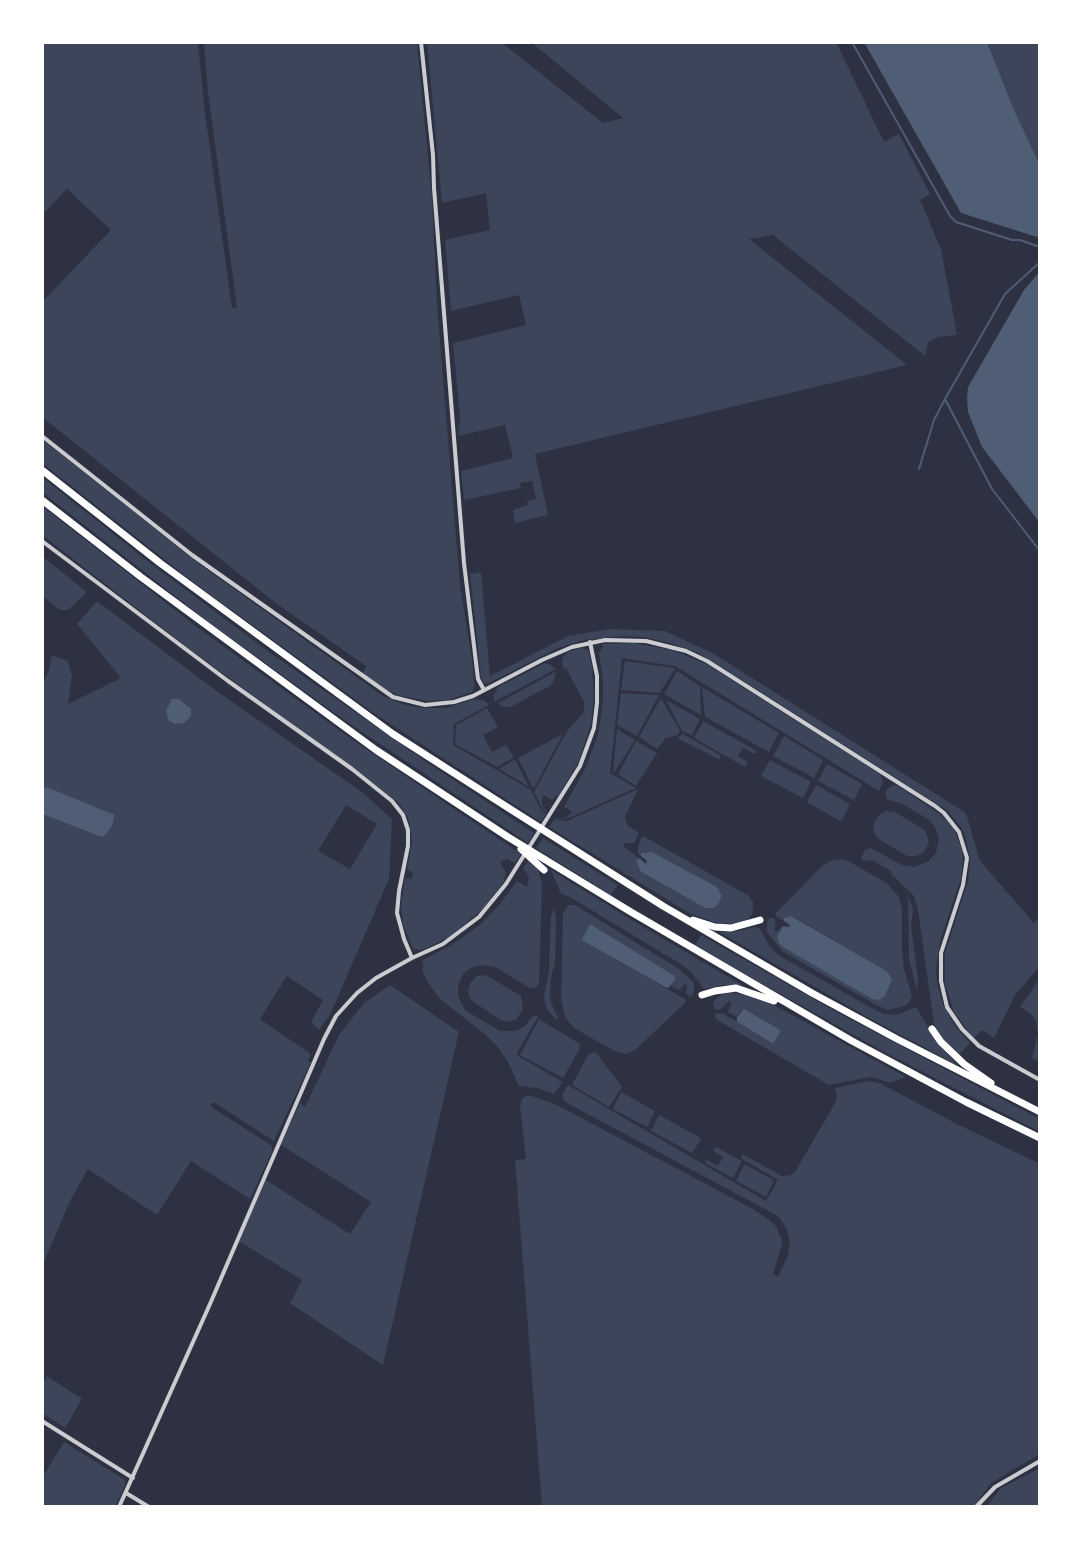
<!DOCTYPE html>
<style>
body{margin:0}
#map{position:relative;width:1082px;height:1549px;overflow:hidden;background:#2d3142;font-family:Jost,sans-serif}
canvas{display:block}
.frame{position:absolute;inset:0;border:44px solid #fff;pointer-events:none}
</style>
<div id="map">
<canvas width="1082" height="1549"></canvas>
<div class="frame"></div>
</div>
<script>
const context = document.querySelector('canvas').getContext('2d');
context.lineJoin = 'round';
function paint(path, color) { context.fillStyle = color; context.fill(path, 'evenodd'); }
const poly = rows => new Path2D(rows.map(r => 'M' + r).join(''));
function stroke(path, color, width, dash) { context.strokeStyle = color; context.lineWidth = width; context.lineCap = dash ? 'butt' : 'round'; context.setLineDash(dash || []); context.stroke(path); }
paint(poly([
 [42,42,198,42,205,113,232,308,237,308,208,92,204,42,417,42,432,199,437,304,460,585,473,666,474,688,472,692,448,700,427,701,398,695,378,685,363,674,366,666,277,604,42,417,42,302,111,230,67,189,42,215],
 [427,42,501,42,603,123,623,118,531,42,836,42,884,142,899,134,930,194,920,200,941,249,957,335,938,337,928,343,925,356,773,235,749,239,907,365,535,454,548,515,515,523,513,510,528,505,527,501,536,499,532,481,520,483,521,488,464,500,461,471,513,458,505,425,458,436,460,418,453,343,526,325,519,295,451,311,445,240,490,230,486,193,442,203],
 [987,42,1040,42,1040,165,1014,110],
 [42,439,198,563,383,696,405,705,424,708,446,708,474,699,485,701,489,705,454,724,453,745,531,790,542,811,546,814,541,822,378,716,197,585,42,463],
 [42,477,146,560,276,657,428,763,534,833,528,843,347,722,207,621,42,492],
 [42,506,193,624,354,741,521,854,515,863,507,859,500,862,506,873,504,879,505,880,484,908,449,937,422,950,413,949,403,924,401,904,405,879,412,878,413,873,407,869,412,842,411,831,408,818,398,802,183,644,42,535],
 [42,556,87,592,68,610,60,610,42,596],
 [481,572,490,676,568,636,610,629,665,631,714,654,966,813,980,861,1034,923,1040,916,1040,966,1015,995,994,1038,982,1030,974,1038,968,1031,954,1012,945,984,945,953,968,881,970,858,965,835,960,826,948,811,717,664,696,652,670,643,645,637,622,636,584,640,558,648,489,683,484,683,481,678,470,574],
 [97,601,218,692,362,792,392,819,389,879,330,1015,319,1030,311,1022,323,1000,287,976,260,1019,311,1054,308,1061,311,1062,274,1141,213,1102,210,1106,272,1146,272,1152,250,1199,191,1161,157,1215,88,1169,70,1201,42,1267,42,814,99,836,104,836,107,831,114,821,115,815,47,787,42,788,42,686,49,670,52,655,68,661,72,676,68,704,121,678,77,624],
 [346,805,377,824,350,869,318,851],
 [634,643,675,651,706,664,880,774,883,782,879,791,675,666,622,658,610,773,636,788,566,819,555,818,565,818,573,812,564,807,586,767,598,735,603,700,603,681,599,653,603,647,602,644],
 [581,648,589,651,592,668,594,698,591,723,579,761,558,796,556,796,552,800,544,795,542,798,542,805,547,812,543,810,534,792,567,731,584,712,584,702,566,668,563,669,562,663,563,657,568,652],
 [625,661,674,668,675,669,660,693,621,690],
 [545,663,551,665,556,669,494,702,494,695,498,687],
 [677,671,700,686,701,715,664,694],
 [555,672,554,680,550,686,510,707,502,707,498,703],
 [702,687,779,733,769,752,705,717],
 [621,693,659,695,637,736,617,725],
 [661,698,680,731,677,735,666,738,657,749,639,737],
 [666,700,700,719,692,735,682,731],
 [487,708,498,727,483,735,492,752,506,745,514,757,497,767,455,744,456,725],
 [703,721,757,751,755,754,743,748,738,756,748,762,745,767,694,738],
 [617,729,635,740,614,773,613,771],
 [563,734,534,788,533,788,518,758],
 [683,734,720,755,720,760,677,738],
 [784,736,823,760,814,778,773,756],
 [636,741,657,753,636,786,618,774],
 [514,760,516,761,529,787,499,769],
 [770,760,811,782,803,798,761,776],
 [827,764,862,784,854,800,818,781],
 [816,785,850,804,844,817,840,821,807,802],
 [892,785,898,786,941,815,954,829,962,850,963,860,961,878,940,942,936,969,937,983,943,1005,955,1026,970,1043,959,1055,943,1039,934,1024,918,910,914,896,891,874,892,872,874,861,862,860,861,857,865,850,871,848,902,865,914,867,929,861,936,853,939,839,935,827,928,819,902,804,887,799,885,792],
 [638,789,625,817,628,826,638,832,638,836,634,843,625,843,623,846,639,858,637,861,641,872,705,908,648,852,642,853,641,856,638,853,638,846,642,837,645,837,749,896,753,902,753,908,752,915,747,920,733,924,717,923,689,913,549,827,555,819,567,821],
 [886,811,895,812,925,830,929,842,924,852,916,856,907,856,877,838,873,830,874,823,879,815],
 [543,838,618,885,611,895,536,848],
 [840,859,848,861,887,883,899,897,902,910,902,950,904,969,912,996,909,1003,905,1006,888,1010,876,1005,782,951,767,932,767,921,770,918,773,918,776,922,774,930,776,932,783,926,778,934,892,979,887,971,794,917,785,918,784,921,776,916,776,913,823,865,833,860],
 [529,860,538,870,542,884,539,984,535,988,530,988,495,967,480,965,471,968,463,974,458,986,458,996,465,1010,500,1031,516,1031,525,1026,533,1016,539,1015,517,1053,518,1056,563,1082,554,1094,537,1088,519,1086,508,1062,497,1046,486,1035,440,999,429,984,422,970,424,968,422,963,423,960,453,944,481,924,499,905,517,881,527,887,529,877,523,868],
 [551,870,630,919,742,985,724,985,704,989,691,972,682,965,570,897,561,894],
 [908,896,913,909,911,927,918,979,917,990,909,959],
 [569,905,575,905,679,969,694,983,694,992,691,997,689,996,686,994,687,986,684,984,680,990,676,989,669,985,675,980,583,941,685,999,686,1002,634,1051,625,1054,614,1051,574,1028,565,1017,561,999,563,913],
 [554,908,556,917,555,964,551,977,550,1000,558,1018,556,1020,546,1008,544,996,549,972,551,916],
 [755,927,760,929,770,947,780,956,877,1011,884,1014,897,1015,916,1007,934,1037,957,1065,871,1019,719,932,738,931],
 [701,935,842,1015,1040,1119,1040,1132,884,1052,731,966,695,945],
 [486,975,521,996,523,1009,517,1019,509,1022,500,1020,471,1000,468,992,470,983,477,976],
 [1040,978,1040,1062,1032,1058,1038,1034,1036,1022,1031,1014,1020,1007],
 [390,985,459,1032,383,1365,290,1303,302,1280,242,1243,238,1243,266,1180,350,1234,371,1202,281,1145,300,1103,305,1107,339,1035,364,1003],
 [727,992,750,995,770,1003,906,1077,890,1083,871,1077,829,1085,717,1020,715,1016,716,1013,724,1014,772,1043,780,1032,780,1031,742,1010,737,1017,728,1012,731,1003,729,1001,721,1009,715,1009,713,1006,714,1001,718,997],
 [539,1019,580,1044,579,1050,563,1078,520,1055],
 [594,1052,598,1055,622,1087,609,1107,572,1085,588,1055],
 [869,1081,884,1084,883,1085,959,1125,1040,1164,1040,1454,991,1483,973,1507,542,1507,515,1160,526,1159,520,1106,522,1099,526,1096,532,1096,557,1105,753,1209,769,1220,776,1226,782,1240,781,1248,773,1274,778,1277,788,1255,790,1241,786,1227,778,1216,567,1103,563,1099,563,1093,568,1085,766,1201,778,1180,742,1159,742,1154,782,1176,791,1175,795,1172,835,1103,837,1097,835,1088],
 [621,1092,655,1111,647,1127,613,1109],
 [659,1115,699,1137,701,1139,692,1153,651,1131],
 [716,1147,742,1161,733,1178,705,1163,706,1159,718,1166,723,1157,713,1151],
 [744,1164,774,1180,766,1197,736,1181],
 [47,1376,82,1399,65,1428,42,1413,42,1383],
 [64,1442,125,1480,125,1485,115,1507,48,1507,42,1503,42,1478],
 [1040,1468,1040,1507,986,1507,1001,1488]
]), '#3c4559');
paint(poly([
 [864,42,987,42,1014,110,1040,165,1040,238,961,213],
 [1040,271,1040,523,982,447,968,412,967,398,968,387,1024,290],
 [172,699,179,699,191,709,191,716,184,723,175,724,169,721,166,711],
 [47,787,115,815,112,826,104,836,99,836,42,814,42,788],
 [652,852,717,887,722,896,718,904,714,908,705,908,641,872,636,861,639,858,646,864,647,861,641,856,641,853],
 [791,916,887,971,892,979,885,996,879,1000,872,999,783,947,779,943,777,936,783,926,788,927,790,925,784,921,784,918],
 [590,924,675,976,675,980,668,988,665,987,583,941,582,939],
 [744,1009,780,1030,780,1032,774,1042,772,1043,737,1022,737,1017]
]), '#4f5d75');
stroke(poly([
 [852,42,950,216,956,222,1012,240,1020,240,1040,247],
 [1040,262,1005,294,945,399,992,489,1040,551],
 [919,469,934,420,945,399]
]), '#4f5d75', 2);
stroke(poly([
 [421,42,433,155,434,188,464,563,478,679,484,690],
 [42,436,192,555,393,697,425,705,454,702,473,696,542,660,572,647,605,640,646,641,686,651,707,661,935,806,944,813,959,832,967,858,963,885,941,953,941,981,947,1007,962,1029,979,1046,1040,1080],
 [42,541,228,681,352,769,392,801,403,815,408,830,408,846,399,891,397,913,404,939,412,958],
 [42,1421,133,1478],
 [126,1493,149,1507],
 [119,1507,210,1304,324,1039,336,1016,357,993,376,978,412,958,443,944,479,917,506,884,580,766,594,728,597,703,597,676,590,642],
 [976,1507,995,1487,1040,1461]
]), '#caccd0', 4);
stroke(poly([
 [42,470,160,563,393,734,507,807,663,906,812,993,897,1039,1040,1112],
 [42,500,141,577,376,750,508,837,631,912,852,1041,966,1102,1040,1138],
 [521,849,544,870],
 [693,920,715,927,731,928,760,920],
 [702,995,715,991,736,988,774,1001],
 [932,1029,941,1042,964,1064,991,1083]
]), '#fff', 7);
</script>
